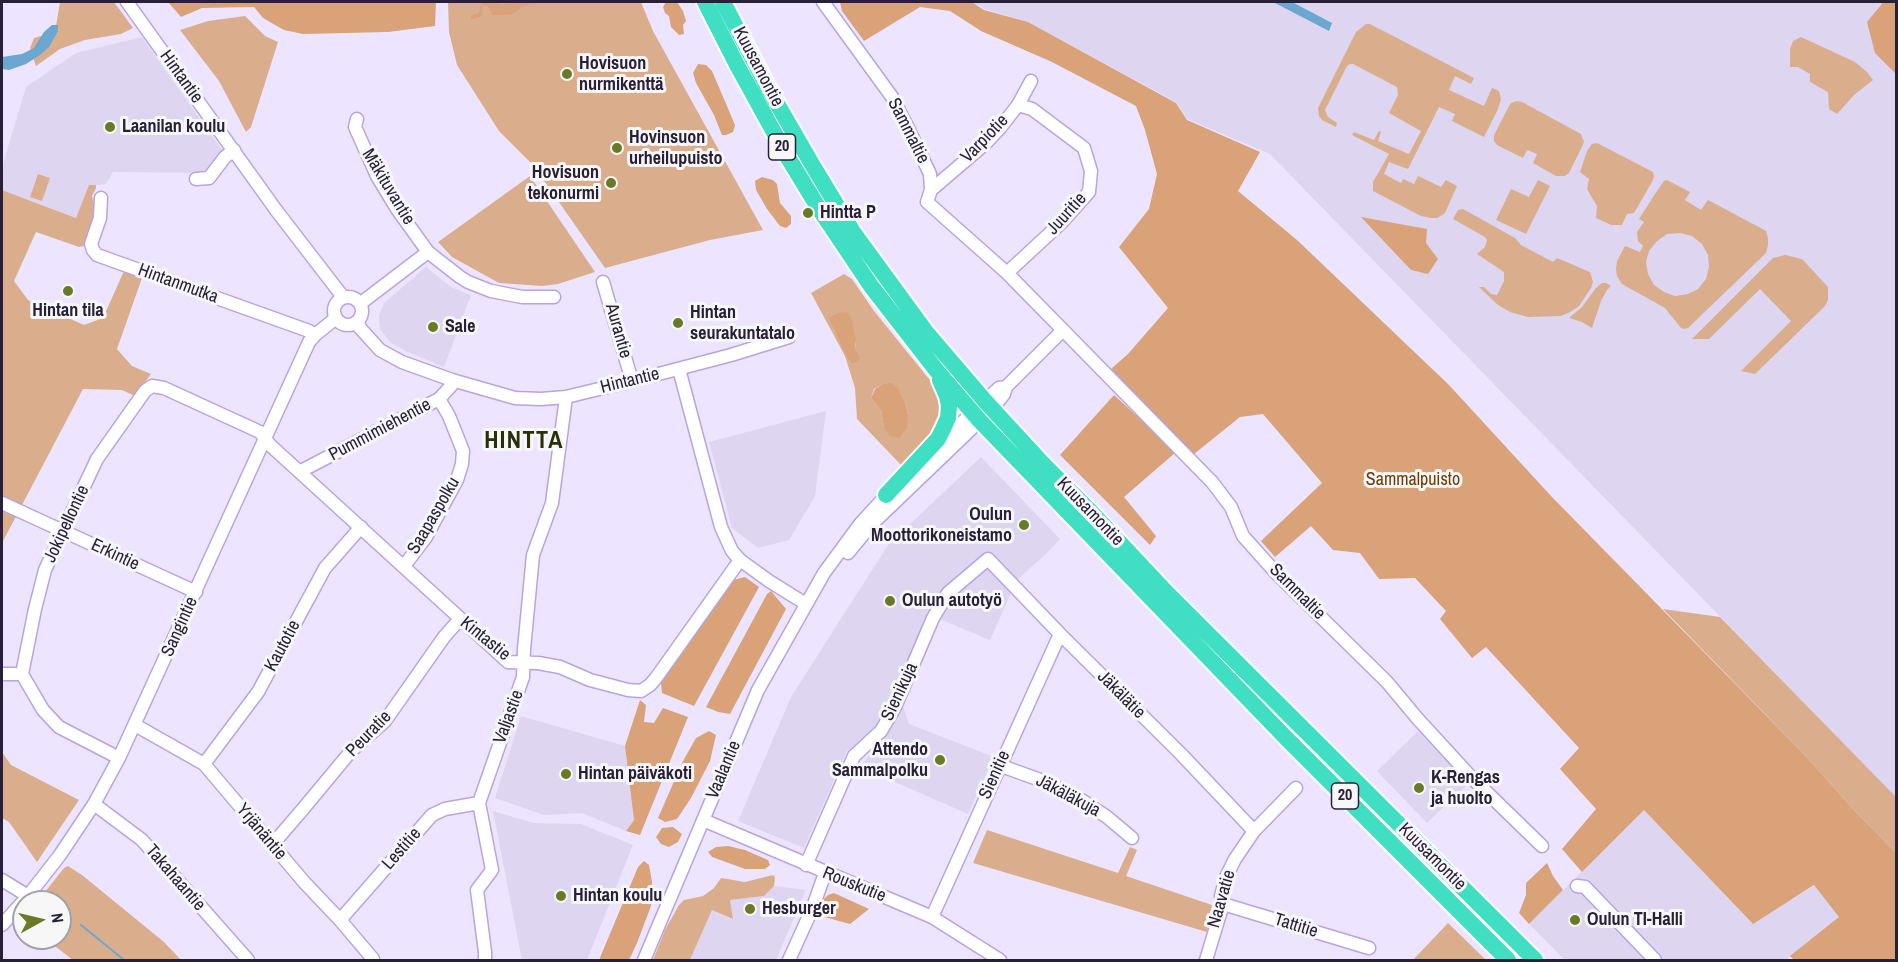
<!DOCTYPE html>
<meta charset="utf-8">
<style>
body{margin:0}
#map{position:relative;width:1898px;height:962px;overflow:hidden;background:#ede5ff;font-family:"Archivo Narrow",sans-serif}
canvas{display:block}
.frame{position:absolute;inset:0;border:3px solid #282038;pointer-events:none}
.north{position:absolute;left:12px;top:890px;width:60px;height:60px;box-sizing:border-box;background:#f7f7f7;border:2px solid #a4a1ab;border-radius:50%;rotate:82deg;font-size:16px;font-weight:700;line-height:24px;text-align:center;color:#282038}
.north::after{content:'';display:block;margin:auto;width:21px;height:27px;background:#6a7926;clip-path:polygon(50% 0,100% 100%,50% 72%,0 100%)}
</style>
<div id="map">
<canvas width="1898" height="962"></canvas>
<div class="frame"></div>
<div class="north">N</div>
</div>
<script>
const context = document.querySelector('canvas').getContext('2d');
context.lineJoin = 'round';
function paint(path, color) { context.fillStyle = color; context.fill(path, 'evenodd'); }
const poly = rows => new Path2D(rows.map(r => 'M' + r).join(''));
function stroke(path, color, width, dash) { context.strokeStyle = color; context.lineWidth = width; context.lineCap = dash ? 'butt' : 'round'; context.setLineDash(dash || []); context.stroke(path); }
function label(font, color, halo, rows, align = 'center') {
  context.font = font + ' "Archivo Narrow",sans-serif'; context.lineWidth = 6; context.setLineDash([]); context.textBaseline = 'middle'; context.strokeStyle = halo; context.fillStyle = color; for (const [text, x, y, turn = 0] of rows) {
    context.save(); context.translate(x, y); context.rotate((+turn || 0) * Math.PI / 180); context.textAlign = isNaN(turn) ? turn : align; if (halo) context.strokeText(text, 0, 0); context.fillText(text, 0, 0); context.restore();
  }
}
paint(poly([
 [973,2,1896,2,1896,797,1846,746,1270,154,1187,119,1176,102,1028,22,985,9],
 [142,37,224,153,209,173,113,172,106,184,89,186,77,218,2,190,2,167,26,87,76,53],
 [426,267,451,287,471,295,444,367,406,351,391,343,380,329,379,316,384,303],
 [826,411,815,496,789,540,758,548,732,528,709,442],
 [981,457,1060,539,1048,552,1017,580,990,640,927,614,884,719,868,738,847,751,804,848,738,821,791,697,888,545],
 [903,706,909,724,994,757,968,814,861,767],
 [521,716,625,746,634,820,626,831,582,813,544,815,495,798],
 [1418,731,1469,783,1427,823,1377,771],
 [1644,810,1752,923,1816,885,1843,920,1788,958,1789,960,1565,960,1529,924],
 [493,811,534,823,581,824,633,845,587,960,522,960],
 [774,886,806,890,776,960,690,960,712,910,732,919,730,900,764,896]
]), '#ded5f1');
paint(poly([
 [60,2,114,2,133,28,121,34,85,40,60,49,36,66,30,48,34,38,55,32],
 [448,2,641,2,653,31,763,230,710,240,605,268,533,165,499,131,457,65,449,32],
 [245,16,265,36,278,42,251,127,246,132,219,81,180,30,208,21],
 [1366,24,1370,24,1474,78,1471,84,1455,76,1449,90,1484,106,1492,88,1499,91,1501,99,1498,109,1484,137,1452,121,1455,114,1439,107,1408,169,1389,162,1384,174,1401,183,1403,179,1414,184,1418,176,1441,187,1446,180,1457,186,1445,213,1437,218,1431,218,1421,216,1373,191,1373,182,1389,154,1352,135,1354,132,1374,140,1379,131,1381,132,1378,141,1409,154,1421,131,1389,113,1398,95,1397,87,1353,64,1350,64,1347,66,1325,110,1328,117,1337,123,1336,127,1322,120,1319,116,1318,108,1356,32],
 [1801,37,1855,62,1867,72,1873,80,1854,95,1837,114,1829,109,1828,92,1810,82,1810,74,1798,67,1790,67,1790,49,1793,41],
 [1517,101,1522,102,1581,134,1584,142,1579,153,1569,173,1565,176,1556,176,1533,163,1537,154,1527,150,1523,158,1497,145,1494,141,1494,135,1508,108,1511,103],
 [1597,143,1653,172,1654,177,1652,182,1634,213,1627,214,1622,225,1611,225,1596,218,1597,206,1587,189,1589,179,1580,172,1587,151,1592,144],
 [38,174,50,178,42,201,30,197],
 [530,176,595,272,558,284,542,286,499,283,452,257,438,242],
 [1538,180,1550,186,1526,234,1496,220,1511,189,1529,197],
 [1667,180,1690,192,1685,200,1701,210,1708,200,1755,225,1766,231,1768,238,1768,245,1766,253,1688,328,1684,329,1681,328,1665,308,1622,284,1617,276,1616,269,1617,261,1625,246,1640,252,1643,246,1638,241,1637,232,1644,222,1639,219,1655,194,1664,181],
 [1680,233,1692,236,1702,244,1708,255,1709,267,1706,279,1698,289,1688,294,1675,296,1664,292,1654,285,1648,274,1646,262,1649,251,1657,241,1667,234],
 [89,185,96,185,96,188,92,196,96,213,87,245,79,247,36,232,14,281,28,300,84,325,103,318,124,271,142,278,117,349,132,366,151,374,135,396,122,390,83,389,2,543,2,326,3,318,2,317,2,190,76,218],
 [1463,209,1515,238,1521,245,1553,262,1557,258,1590,272,1593,282,1591,288,1579,306,1570,312,1561,316,1528,317,1510,312,1498,305,1479,287,1484,287,1491,294,1497,295,1504,281,1504,272,1477,254,1485,247,1487,240,1485,237,1453,219,1458,210],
 [1785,255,1802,259,1828,287,1828,300,1825,306,1755,374,1741,371,1791,321,1760,289,1709,339,1692,339,1773,258],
 [844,274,852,279,874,311,942,395,944,410,936,434,902,466,857,419,855,388,845,356,811,293],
 [834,329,856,340,855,349,841,341],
 [883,384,899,390,905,401,908,415,884,427,881,411,871,398,874,389],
 [1602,283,1606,283,1611,286,1607,290,1601,301,1592,328,1582,322,1569,318,1582,307,1596,288],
 [1663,609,1720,617,1896,797,1896,853,1855,811,1801,751],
 [2,752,11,765,79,800,37,862,9,822,2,818],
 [987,830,1118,873,1130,847,1137,850,1126,876,1212,905,1207,932,973,863],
 [68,866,82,875,164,942,181,960,73,960,44,938,60,938,60,902,37,902,64,868],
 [773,875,775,877,774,886,764,896,730,900,733,919,712,910,690,960,653,960,665,930,679,905,684,900,703,896,714,888,721,878,745,882],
 [1448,923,1486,960,1413,960]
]), '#daae8d');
paint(poly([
 [168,2,436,2,435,26,388,32,303,34,284,30,263,18,254,7,202,8,181,17],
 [481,2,497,2,501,4,532,2,510,15,492,15,488,6,483,6,482,16,471,20,471,16,479,13],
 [666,2,677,2,683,11,686,21,683,25,684,34,679,35,671,27,669,16,665,13,663,7],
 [840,2,972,2,984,10,1028,22,1176,103,1187,120,1260,152,1238,191,1297,240,1449,385,1551,496,1801,751,1855,811,1896,853,1896,960,1794,960,1790,956,1839,917,1814,885,1753,924,1644,810,1582,872,1562,849,1596,809,1560,769,1579,748,1486,647,1472,658,1440,619,1446,611,1415,578,1379,579,1360,553,1333,550,1311,526,1275,557,1261,541,1322,483,1263,414,1240,417,1194,454,1111,369,1128,354,1168,308,1119,247,1149,209,1157,174,1145,130,1136,106,1052,62,981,31,950,11,920,7,864,41,842,11],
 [1880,2,1896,2,1896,74,1875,53,1867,22,1882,4],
 [698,64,706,65,712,71,735,125,733,132,726,135,722,135,714,115,696,83,693,73],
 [762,177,773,180,777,184,780,203,791,216,791,224,786,228,780,226,767,209,756,190,755,181],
 [1361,217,1427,229,1426,243,1438,259,1428,274,1411,270],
 [847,312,852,321,856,340,855,349,860,358,857,362,852,363,847,357,829,318,838,313],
 [892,383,899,390,905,401,908,415,907,428,899,438,890,436,884,427,881,411,871,398,875,389,883,384],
 [1114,395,1176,452,1124,497,1156,536,1150,545,1060,455],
 [745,577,759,587,694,706,662,693,661,683,733,580],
 [771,591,786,609,730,714,718,712,706,707,767,594],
 [640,700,646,705,644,722,654,723,663,708,688,717,640,835,626,831,634,820,625,746],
 [709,731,716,735,710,761,691,798,677,819,665,822,658,818,683,761,696,738],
 [673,827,682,834,678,842,669,847,661,844,656,837,662,828],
 [728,846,745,850,768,860,770,865,765,869,745,869,712,857,708,852,716,847],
 [644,861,649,865,652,882,651,906,637,943,629,960,599,960,638,867],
 [1547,863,1553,876,1563,890,1529,924,1519,913,1526,895,1526,883],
 [834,893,869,909,850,924,817,915,824,899,828,895]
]), '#d9a278');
paint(poly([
 [1273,2,1292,2,1332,23,1329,31],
 [52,25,58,25,58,31,49,47,40,55,26,64,9,70,2,69,2,57,22,54,34,48,44,32]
]), '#6ba7d0');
stroke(poly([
 [81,925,124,960]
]), '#6ba7d0', 2);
const minor = poly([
 [127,2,276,210,343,297],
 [823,2,892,97,908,128,930,174,931,190,927,202,1007,273,1212,482,1231,507,1243,536,1277,574,1387,682,1417,718,1472,778,1542,846],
 [357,119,355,127,377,176,397,209,428,252,361,303],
 [196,179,209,178,225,157,234,150],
 [931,190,986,143,1000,128,1018,105,1031,81],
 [101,198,100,218,91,244,93,250,97,255,309,331,315,335],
 [428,252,460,277,468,282,491,291,522,297,554,297],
 [1007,273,1062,222,1089,192,1091,171,1084,148,1032,109,1018,105],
 [603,282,632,381],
 '334 311a14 14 0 1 1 28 0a14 14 0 1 1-28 0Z',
 [358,322,360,328,380,350,402,362,452,380,515,398,541,399,566,397,632,381,731,355,789,337],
 [679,369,721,527,732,551,740,560,769,581,806,604],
 [939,444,999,388,1006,387,1063,330],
 [301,471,439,399,451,386,452,380],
 [2,503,196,592],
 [848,553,871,525,992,409,1004,394,1006,387],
 [404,566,426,537,457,480,462,464,463,451,449,416,439,399],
 [2,674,22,674],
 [135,725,204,764,304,882,340,920,373,959],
 [119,758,59,727,43,710,22,674,35,609,45,570,63,531,97,459,145,391,152,386,164,388,260,432,270,445,508,662,538,663,560,667,590,680,628,690,641,691,650,685,656,678,740,560],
 [204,764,258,692,325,568,361,527],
 [998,767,1007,768,1043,781,1080,799,1107,817,1132,838],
 [94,804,142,840,248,960],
 [703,820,932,917,1000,960],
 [272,845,303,809,352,750,385,721,444,637,460,619],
 [806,865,854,756,881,731,895,707,933,618,948,593,988,559,1060,634,1181,754,1254,831],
 [2,880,28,896],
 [1577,886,1585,887,1655,960],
 [1223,904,1369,948],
 [932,917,1060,634],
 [340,920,432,815,445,809,479,803],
 [2,925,28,896,60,855,94,804,119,758,309,342,315,335,336,318],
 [485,960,485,952,477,890,492,870,479,803,523,677,524,649,533,555,552,503,566,397],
 [644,960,758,690,824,573,860,524,892,489],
 [789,960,813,907,825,873],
 [1206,960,1223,904,1221,896,1226,877,1235,859,1254,831,1296,788]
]);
const highway = poly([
 [705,2,737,65,787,156,818,207,871,286,937,371,980,421,1286,738,1508,960],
 [723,2,768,88,813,166,853,232,926,332,985,401,1044,465,1092,513,1167,593,1535,960],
 [886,495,938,439,943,429,948,418,949,406,947,396,940,380]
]);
stroke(minor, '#b7a4e1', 15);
stroke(highway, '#fff', 20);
stroke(minor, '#fff', 12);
stroke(highway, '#40dec3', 16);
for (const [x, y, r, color] of [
 [567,74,6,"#6a7926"],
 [110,127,6,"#6a7926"],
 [617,148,6,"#6a7926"],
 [611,183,6,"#6a7926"],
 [808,213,6,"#6a7926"],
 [68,291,6,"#6a7926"],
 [678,323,6,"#6a7926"],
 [433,327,6,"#6a7926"],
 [1024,525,6,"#6a7926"],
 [890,601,6,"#6a7926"],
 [940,760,6,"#6a7926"],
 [566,774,6,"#6a7926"],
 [1419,788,6,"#6a7926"],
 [561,896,6,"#6a7926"],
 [750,909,6,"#6a7926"],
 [1575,920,6,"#6a7926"]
]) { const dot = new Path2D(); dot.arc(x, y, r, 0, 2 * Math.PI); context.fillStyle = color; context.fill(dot); stroke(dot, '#f7f7f7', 2); }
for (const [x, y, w] of [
 [782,147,27],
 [1345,796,27]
]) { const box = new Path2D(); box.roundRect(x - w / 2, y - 13, w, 26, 4.5); context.fillStyle = '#f7f7f7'; context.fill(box); stroke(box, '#282038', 1.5); }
label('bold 16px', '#282038', null, [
 ["20",782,147],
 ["20",1345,796]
]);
label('bold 18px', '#282038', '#f7f7f7', [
 ["Hovisuon",579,64],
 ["nurmikenttä",579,85],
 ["Laanilan koulu",122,127],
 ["Hovinsuon",629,138],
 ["urheilupuisto",629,159],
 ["Hovisuon",599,173,"right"],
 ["tekonurmi",599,194,"right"],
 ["Hintta P",820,213],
 ["Hintan tila",68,311,"center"],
 ["Hintan",690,313],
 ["seurakuntatalo",690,334],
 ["Sale",445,327],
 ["Oulun",1012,515,"right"],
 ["Moottorikoneistamo",1012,536,"right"],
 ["Oulun autotyö",902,601],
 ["Attendo",928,750,"right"],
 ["Sammalpolku",928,771,"right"],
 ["Hintan päiväkoti",578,774],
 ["K-Rengas",1431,778],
 ["ja huolto",1431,799],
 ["Hintan koulu",573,896],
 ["Hesburger",762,909],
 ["Oulun TI-Halli",1587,920]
], 'left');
label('18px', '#282038', '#f7f7f7', [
 ["Kuusamontie",758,67,62],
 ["Hintantie",181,77,54],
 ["Sammaltie",908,131,63],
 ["Varpiotie",985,139,-46],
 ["Mäkituvantie",388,187,59],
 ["Juuritie",1067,214,-48],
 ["Hintanmutka",178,284,20],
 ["Aurantie",618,331,74],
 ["Hintantie",630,381,-14],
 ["Pummimiehentie",380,430,-28],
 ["Kuusamontie",1090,512,46],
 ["Saapaspolku",434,516,-60],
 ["Jokipellontie",67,524,-65],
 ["Erkintie",115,555,25],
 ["Sammaltie",1297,592,45],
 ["Sangintie",180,627,-66],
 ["Kintastie",485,639,39],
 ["Kautotie",283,646,-62],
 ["Sienikuja",900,692,-65],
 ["Jäkälätie",1121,695,45],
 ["Valjastie",509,717,-70],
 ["Peuratie",369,734,-46],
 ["Vaalantie",724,770,-67],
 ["Sienitie",995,775,-66],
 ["Jäkäläkuja",1068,796,28],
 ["Yrjänäntie",261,832,50],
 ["Lestitie",402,849,-49],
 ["Kuusamontie",1432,857,45],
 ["Takahaantie",175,878,49],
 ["Rouskutie",854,885,22],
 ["Naavatie",1222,899,-74],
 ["Tattitie",1296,926,17]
]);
label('18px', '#6e3b07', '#f7f7f7', [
 ["Sammalpuisto",1413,480]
]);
context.letterSpacing = '1.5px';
label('bold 24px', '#293007', '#f7f7f7', [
 ["HINTTA",524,442]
]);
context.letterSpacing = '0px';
</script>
